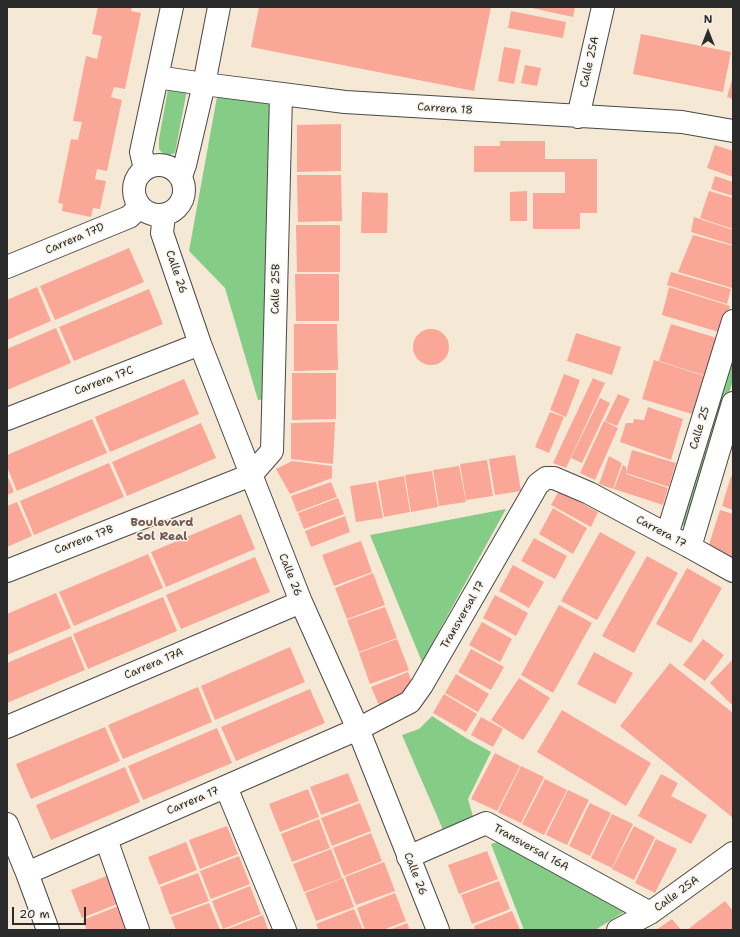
<!DOCTYPE html>
<style>
body{margin:0}
#map{position:relative;width:740px;height:937px;overflow:hidden;background:#f5e9d6;font-family:"Shantell Sans",sans-serif}
canvas{display:block}
.frame{position:absolute;inset:0;border:8px solid #2b2b2b;pointer-events:none}
.north{position:absolute;left:688px;top:12px;width:40px;height:40px;-webkit-text-stroke:3px #f7f3e8;paint-order:stroke;rotate:0deg;font-size:11px;font-weight:700;line-height:16px;text-align:center;color:#2b2b2b}
.north::after{content:'';display:block;margin:auto;width:14px;height:18px;background:#2b2b2b;clip-path:polygon(50% 0,100% 100%,50% 72%,0 100%)}
.scale{position:absolute;left:12px;top:907px;width:74px;height:18px;box-sizing:border-box;border:2px solid #2b2b2b;border-top:0;padding-left:5px;font-size:12px;line-height:14px;white-space:nowrap;color:#2b2b2b;-webkit-text-stroke:3px #f7f3e8;paint-order:stroke}
</style>
<div id="map">
<canvas width="740" height="937"></canvas>
<div class="frame"></div>
<div class="north">N</div>
<div class="scale">20 m</div>
</div>
<script>
const context = document.querySelector('canvas').getContext('2d');
context.lineJoin = 'round';
function paint(path, color) { context.fillStyle = color; context.fill(path, 'evenodd'); }
const poly = rows => new Path2D(rows.map(r => 'M' + r).join(''));
function stroke(path, color, width, dash) { context.strokeStyle = color; context.lineWidth = width; context.lineCap = dash ? 'butt' : 'round'; context.setLineDash(dash || []); context.stroke(path); }
function label(font, color, halo, rows, align = 'center') {
  context.font = font + ' "Shantell Sans",sans-serif'; context.lineWidth = 3; context.setLineDash([]); context.textBaseline = 'middle'; context.strokeStyle = halo; context.fillStyle = color; for (const [text, x, y, turn = 0] of rows) {
    context.save(); context.translate(x, y); context.rotate((+turn || 0) * Math.PI / 180); context.textAlign = isNaN(turn) ? turn : align; if (halo) context.strokeText(text, 0, 0); context.fillText(text, 0, 0); context.restore();
  }
}
paint(poly([
 [168,89,187,90,175,153,170,155,165,155,162,153,159,149,159,139],
 [217,97,273,103,267,399,258,400,225,288,189,251],
 [733,348,733,380,689,527,680,525],
 [506,509,422,662,370,535],
 [432,716,466,738,491,752,468,799,474,820,444,832,402,735,419,729],
 [498,842,624,912,595,930,524,930,491,844]
]), '#85cc87');
paint(poly([
 [98,7,132,7,131,11,141,13,125,89,114,87,111,97,122,100,107,171,97,169,95,179,106,181,100,209,93,208,91,217,62,211,63,204,58,203,71,139,78,140,82,122,73,121,86,56,97,59,102,36,92,34],
 [259,7,491,7,474,91,251,47],
 [527,7,575,7,573,17],
 [511,11,566,22,563,38,508,28],
 [641,34,731,52,723,92,633,74],
 [504,47,521,50,514,84,498,81],
 [525,65,541,68,537,86,521,83],
 [733,76,733,99,727,97],
 [341,124,341,171,297,172,297,125],
 [500,141,545,141,545,159,597,159,597,213,580,213,580,229,533,229,533,193,565,193,565,172,474,172,474,146,500,146],
 [715,145,733,151,733,177,707,168],
 [297,175,341,175,342,221,298,222],
 [715,176,733,182,733,196,711,189],
 [527,191,527,221,510,221,510,192],
 [709,191,733,198,733,229,700,218],
 [362,192,388,193,387,233,361,233],
 [694,217,733,230,733,245,691,232],
 [296,225,340,225,340,272,297,272],
 [693,235,733,246,732,288,678,272],
 [129,248,144,282,55,320,40,286],
 [671,272,731,289,727,304,667,285],
 [295,274,339,274,339,321,296,321],
 [37,287,51,321,7,340,7,300],
 [669,287,730,306,722,333,662,315],
 [149,289,163,324,74,361,59,327],
 [294,324,337,324,338,370,294,371],
 [671,324,717,338,706,376,659,361],
 [56,328,71,363,7,390,7,349],
 '413 347a18 18 0 1 1 36 0a18 18 0 1 1-36 0Z',
 [576,333,621,347,612,375,567,361],
 [654,360,704,376,692,414,642,399],
 [292,373,336,373,336,419,292,420],
 [564,374,580,380,566,417,550,410],
 [593,378,605,383,566,468,553,463],
 [184,379,199,414,110,452,95,417],
 [618,394,630,399,617,426,605,421],
 [600,398,610,403,582,463,571,458],
 [648,407,683,419,671,460,620,442,626,423,633,423,634,419,644,420],
 [550,412,564,417,549,453,535,447],
 [92,419,107,453,17,491,7,467,7,455],
 [604,421,618,428,595,480,580,473],
 [335,422,333,464,291,459,291,423],
 [201,423,216,458,127,496,112,462],
 [632,450,676,463,669,487,626,473],
 [515,455,521,491,495,495,489,459],
 [609,456,622,463,613,489,599,484],
 [487,460,493,496,466,500,460,464],
 [292,461,332,466,332,478,290,494,276,469],
 [109,463,124,497,34,535,20,501],
 [623,465,626,467,626,474,668,488,663,505,614,489],
 [459,466,466,502,439,506,433,470],
 [432,471,438,507,411,512,405,475],
 [7,475,14,492,7,495],
 [404,476,410,512,384,517,378,481],
 [731,476,733,477,733,510,722,506],
 [331,482,337,497,297,512,291,496],
 [376,482,383,518,356,522,350,486],
 [559,491,598,512,591,527,551,505],
 [338,498,344,514,304,529,298,513],
 [17,502,32,536,7,547,7,506],
 [553,508,587,528,573,554,539,534],
 [720,510,733,514,733,559,707,551],
 [241,514,255,549,166,587,151,552],
 [345,516,350,532,311,547,305,531],
 [600,532,636,552,597,620,561,601],
 [534,538,567,556,555,579,521,561],
 [361,541,372,572,334,586,322,555],
 [148,554,163,588,74,626,59,592],
 [647,556,678,573,634,653,602,636],
 [255,557,270,592,181,629,166,595],
 [513,565,544,582,529,608,499,591],
 [687,568,722,588,691,643,656,624],
 [373,573,385,605,347,619,335,588],
 [56,593,71,628,7,655,7,614],
 [495,595,528,613,516,636,483,618],
 [163,597,177,631,88,669,73,634],
 [559,605,592,623,553,693,521,675],
 [385,607,397,638,359,652,347,620],
 [482,622,512,639,500,662,469,645],
 [71,636,85,670,7,703,7,663],
 [397,639,409,670,370,684,359,653],
 [703,639,724,655,705,681,683,665],
 [290,647,305,682,215,720,201,686],
 [471,649,504,667,491,690,458,672],
 [594,652,633,673,615,704,577,684],
 [733,659,733,706,710,683],
 [670,663,733,713,733,818,620,726],
 [408,672,415,690,379,705,371,687],
 [456,674,489,694,478,712,445,693],
 [519,678,550,698,523,740,491,720],
 [198,687,212,722,123,759,108,725],
 [310,689,325,723,236,761,221,727],
 [444,694,477,714,466,732,433,713],
 [562,710,651,763,626,806,537,752],
 [481,717,503,729,493,747,471,735],
 [105,727,120,761,31,799,16,764],
 [217,728,232,763,143,800,128,766],
 [495,753,520,766,497,811,471,799],
 [521,766,544,777,521,823,498,812],
 [125,767,140,802,51,840,36,805],
 [348,773,359,801,321,815,310,787],
 [661,774,678,783,671,796,707,815,691,844,638,816],
 [545,779,567,790,544,835,522,824],
 [308,789,319,817,280,832,269,804],
 [568,790,589,800,567,845,546,835],
 [360,803,371,831,332,846,321,818],
 [590,803,611,813,590,856,569,846],
 [612,814,633,824,612,868,591,858],
 [319,819,330,848,292,862,281,834],
 [227,826,238,854,200,869,189,840],
 [634,826,655,837,634,880,612,869],
 [371,833,382,861,344,876,333,848],
 [656,839,677,849,655,893,635,883],
 [186,842,197,870,159,885,148,857],
 [331,849,342,878,304,892,293,864],
 [487,851,498,879,459,894,448,865],
 [239,856,250,884,211,899,200,871],
 [384,862,395,891,356,905,345,877],
 [198,873,209,901,170,915,160,887],
 [109,875,120,903,82,918,71,890],
 [343,878,354,907,316,921,305,893],
 [499,881,510,909,472,924,461,895],
 [250,886,261,914,223,929,212,901],
 [395,893,406,921,383,930,365,930,357,908],
 [725,901,733,911,733,930,687,930],
 [209,903,220,930,176,930,171,917],
 [121,905,131,930,87,930,83,920],
 [354,909,363,930,319,930,316,924],
 [512,911,520,930,475,930,474,926],
 [263,915,268,930,225,930],
 [672,919,681,930,656,930],
 [407,923,410,930,389,930]
]), '#faa798');
const minor = poly([
 [157,77,204,84,345,102,682,122,733,131],
 [578,117,603,7],
 '134 190a25 25 0 1 1 50 0a25 25 0 1 1-50 0Z',
 [145,169,141,152,172,7],
 [181,176,185,165,204,84,219,7],
 [164,215,162,233,200,344,301,602,358,729,438,930],
 [7,267,129,217,140,207],
 [7,419,200,344],
 [667,535,733,321],
 [690,547,733,403],
 [7,571,251,475,272,451,281,95],
 [7,727,301,602],
 [226,787,285,930],
 [7,824,27,873,48,930],
 [106,839,138,930],
 [408,857,486,823,650,913],
 [27,873,358,729,410,702,422,685,538,484,546,478,554,478,589,493,690,547,733,571],
 [618,930,650,913,733,853]
]);
stroke(minor, '#494845', 24);
stroke(minor, '#fff', 22);
label('11px', '#2b2b2b', '#f7f3e8', [
 ["Calle 25A",590,62,-77],
 ["Carrera 18",445,109,4],
 ["Carrera 17D",75,239,-23],
 ["Calle 26",176,272,71],
 ["Calle 25B",276,289,-89],
 ["Carrera 17C",104,381,-21],
 ["Calle 25",700,428,-73],
 ["Carrera 17",661,532,28],
 ["Carrera 17B",84,540,-21],
 ["Calle 26",290,575,68],
 ["Transversal 17",463,615,-60],
 ["Carrera 17A",154,664,-23],
 ["Carrera 17",193,801,-23],
 ["Transversal 16A",531,848,29],
 ["Calle 26",415,874,68],
 ["Calle 25A",677,894,-36]
]);
label('bold 12px', '#735651', '#f7f3e8', [
 ["Boulevard",162,523],
 ["Sol Real",162,537]
]);
</script>
